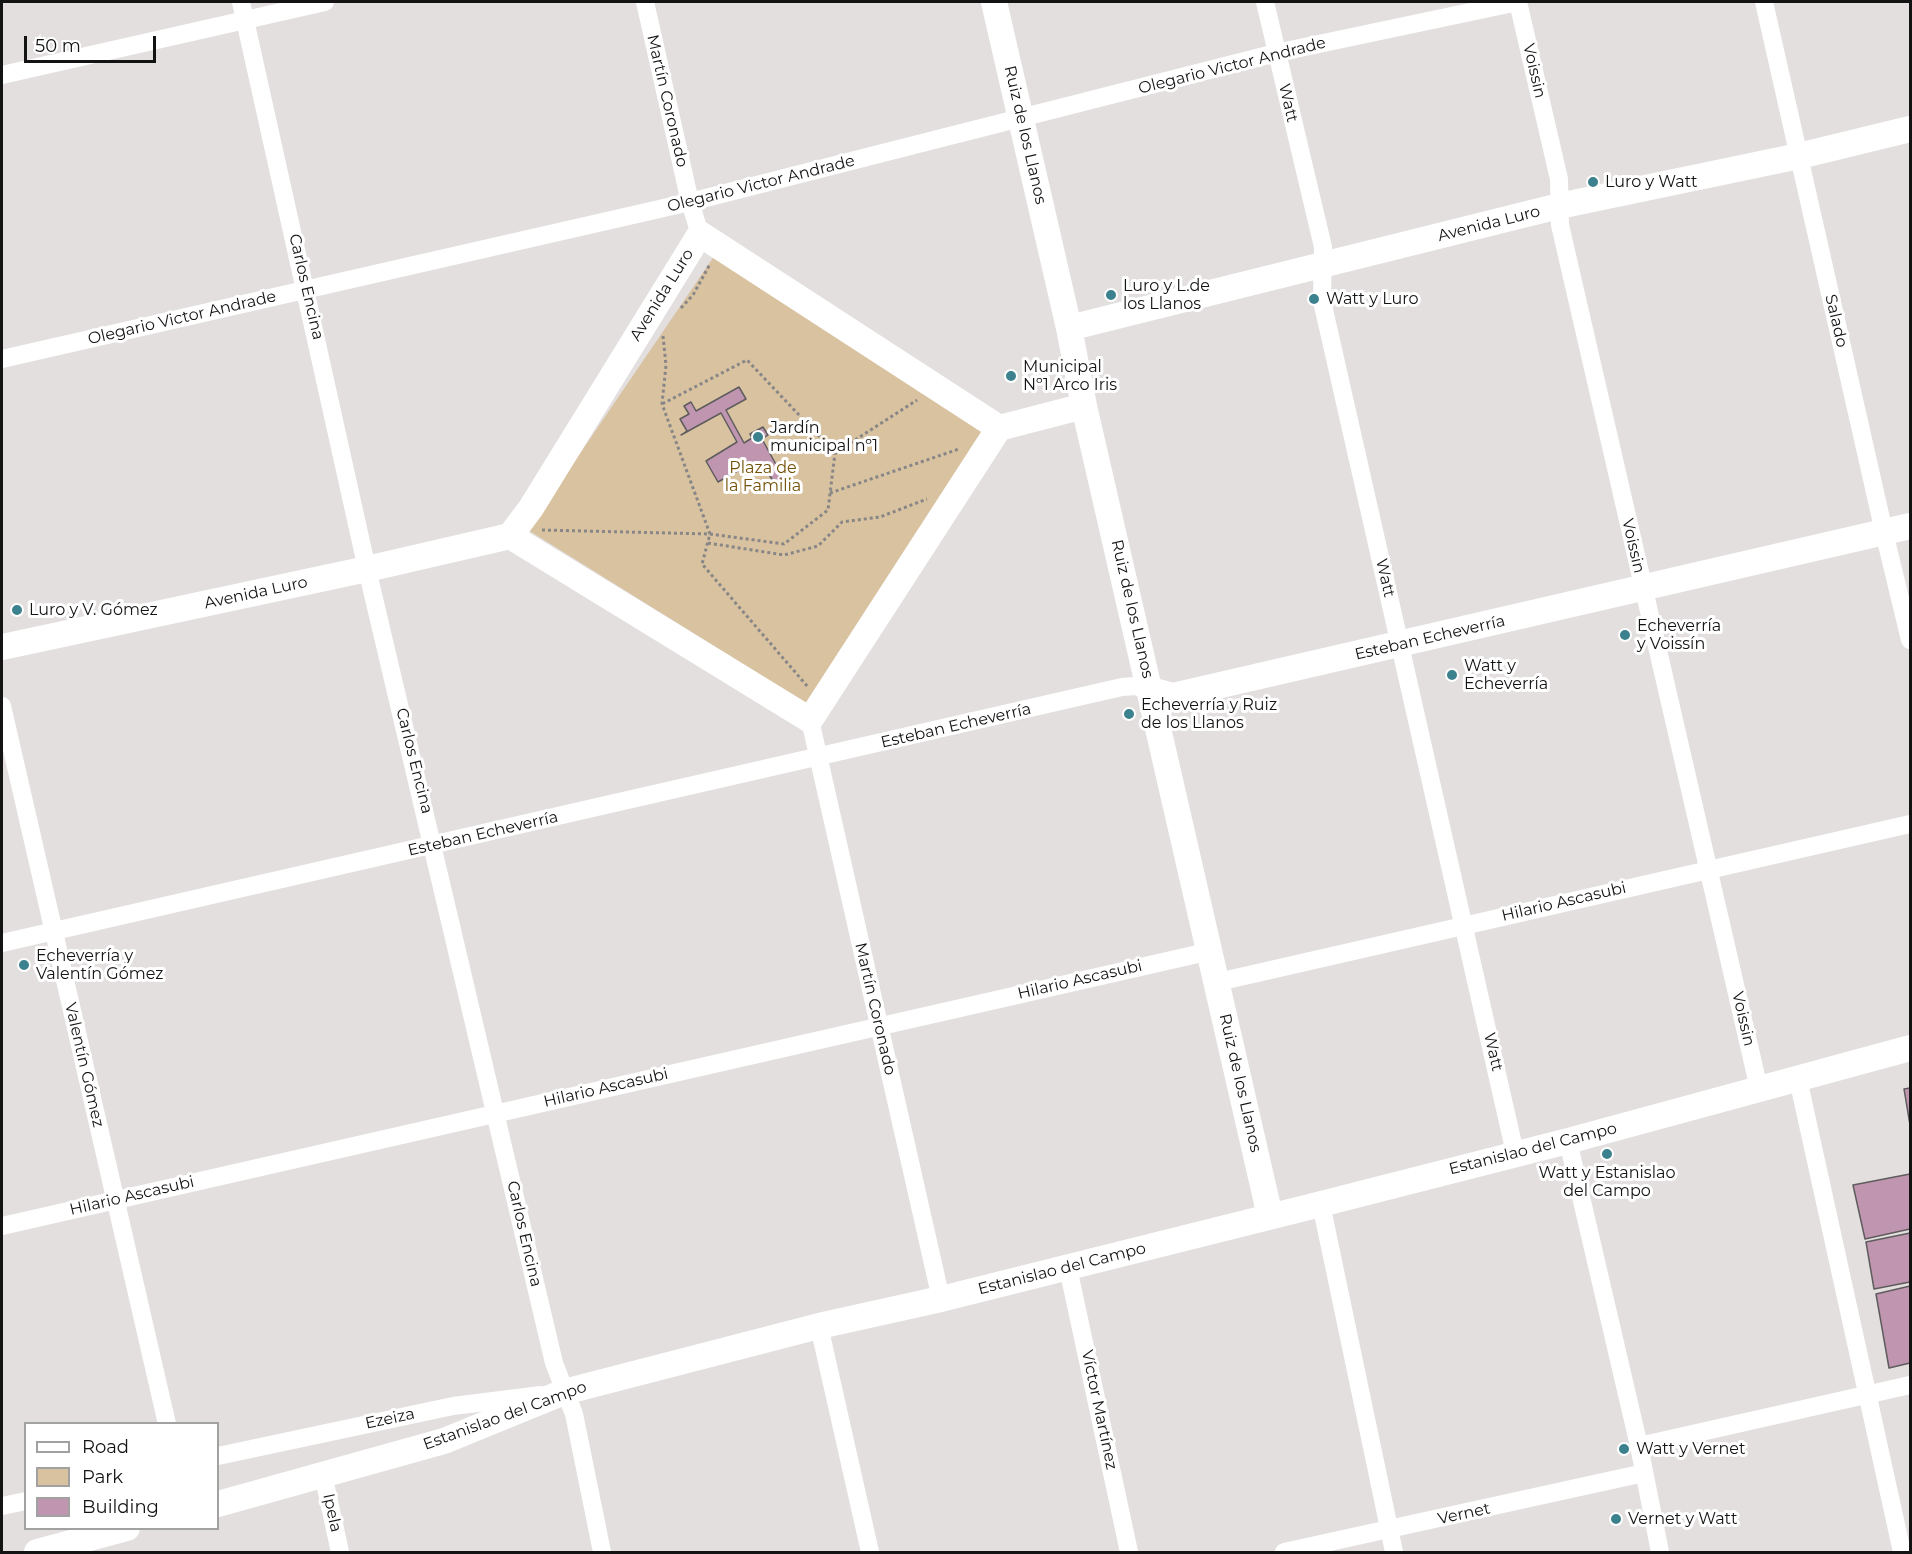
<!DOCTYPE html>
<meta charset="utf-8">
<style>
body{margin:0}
#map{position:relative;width:1912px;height:1554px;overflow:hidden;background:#e3dfdf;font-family:Montserrat,sans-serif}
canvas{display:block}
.frame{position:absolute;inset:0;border:3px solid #141313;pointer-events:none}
.legend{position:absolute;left:24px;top:1422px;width:195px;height:108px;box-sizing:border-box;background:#fff;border:2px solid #a1a1a1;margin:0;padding:8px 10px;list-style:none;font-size:18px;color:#141313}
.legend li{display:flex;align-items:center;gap:12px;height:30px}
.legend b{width:30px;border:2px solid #a1a1a1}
.scale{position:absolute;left:24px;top:36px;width:132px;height:27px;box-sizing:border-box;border:3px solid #141313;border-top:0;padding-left:8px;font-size:18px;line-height:21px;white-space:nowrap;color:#141313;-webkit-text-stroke:4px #fff;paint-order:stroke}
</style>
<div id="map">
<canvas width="1912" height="1554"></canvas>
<div class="frame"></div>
<ul class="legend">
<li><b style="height:8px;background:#fff"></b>Road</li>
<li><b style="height:16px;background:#d8c2a0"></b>Park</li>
<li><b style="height:16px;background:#c095af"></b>Building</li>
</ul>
<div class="scale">50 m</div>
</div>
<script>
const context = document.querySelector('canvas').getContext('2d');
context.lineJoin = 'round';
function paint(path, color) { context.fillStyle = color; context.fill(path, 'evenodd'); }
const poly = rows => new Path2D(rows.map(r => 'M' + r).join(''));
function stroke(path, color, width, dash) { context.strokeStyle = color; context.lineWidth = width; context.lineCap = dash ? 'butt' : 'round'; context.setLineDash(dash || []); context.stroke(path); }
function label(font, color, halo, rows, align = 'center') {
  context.font = font + ' Montserrat,sans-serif'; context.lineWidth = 6; context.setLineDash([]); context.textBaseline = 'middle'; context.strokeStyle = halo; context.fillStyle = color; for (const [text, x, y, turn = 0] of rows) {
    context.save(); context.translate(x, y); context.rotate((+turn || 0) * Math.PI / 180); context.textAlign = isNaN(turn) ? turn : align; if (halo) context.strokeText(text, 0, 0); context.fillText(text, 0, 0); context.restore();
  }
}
paint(poly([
 [717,252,988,427,812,707,528,530]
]), '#d8c2a0');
const building = poly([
 [739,387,746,399,726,410,744,443,752,438,750,434,763,427,768,435,762,439,784,479,776,486,765,468,753,475,748,465,718,482,706,461,737,442,721,413,681,435,687,431,680,419,689,414,684,406,691,402,696,411,739,387],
 [1910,1088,1910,1125,1904,1089,1910,1088],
 [1910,1174,1910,1229,1865,1239,1853,1185,1910,1174],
 [1910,1233,1910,1282,1874,1289,1866,1242,1910,1233],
 [1910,1286,1910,1363,1889,1368,1876,1294,1910,1286]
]);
paint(building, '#c095af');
stroke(building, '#5f5c5e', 1.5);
stroke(poly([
 [681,308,693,295,710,264],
 [663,336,666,365,662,404,710,534,702,564,808,687],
 [835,453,917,400],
 [830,493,959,449],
 [542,530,710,534,784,544,828,510,835,453,747,360,662,404],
 [708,543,784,555,818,546,842,522,880,517,927,499]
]), '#888686', 3, [3, 3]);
stroke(poly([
 [241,2,367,569,554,1363,574,1414,602,1552],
 [645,2,690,202,700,234],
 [1265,2,1323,247,1322,301,1515,1153],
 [1518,2,1559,179,1560,225,1759,1089],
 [1764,2,1884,532,1910,640],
 [2,75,325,2],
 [2,359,690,202,1276,53,1518,2],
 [2,706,167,1424],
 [810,720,941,1299],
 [2,943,1122,687,1135,686,1151,690],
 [1218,982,1910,824],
 [1798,1079,1902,1552],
 [1568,1141,1639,1446,1660,1552],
 [1321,1204,1394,1552],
 [2,1226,1211,951],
 [1068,1268,1129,1552],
 [819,1326,870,1552],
 [1639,1446,1910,1385],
 [218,1456,453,1406,541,1395],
 [323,1474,340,1552],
 [2,1506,26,1501],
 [1284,1552,1644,1473]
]), '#fff', 18);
stroke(poly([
 [994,2,1069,328,1084,406,1270,1216],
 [1069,328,1559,206,1799,156,1910,129],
 [510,536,810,720,999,428,1084,406],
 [2,647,367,569,510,536,531,508,700,234,999,428],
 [1151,690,1173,696,1910,526],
 [218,1504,444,1441,564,1392,819,1326,941,1299,1321,1204,1568,1141,1910,1048],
 [37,1552,127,1528]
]), '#fff', 26);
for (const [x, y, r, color] of [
 [1593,182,6,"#3c818e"],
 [1111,295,6,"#3c818e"],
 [1314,299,6,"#3c818e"],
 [1011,376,6,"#3c818e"],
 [758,437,6,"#3c818e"],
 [17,610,6,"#3c818e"],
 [1625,635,6,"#3c818e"],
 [1452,675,6,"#3c818e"],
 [1129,714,6,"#3c818e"],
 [24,965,6,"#3c818e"],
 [1607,1154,6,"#3c818e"],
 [1624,1449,6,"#3c818e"],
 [1616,1519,6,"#3c818e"]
]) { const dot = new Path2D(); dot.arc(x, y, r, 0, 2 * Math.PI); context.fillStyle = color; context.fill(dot); stroke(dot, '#fff', 2); }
label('16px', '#141313', '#fff', [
 ["Olegario Victor Andrade",1232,66,-14],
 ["Voissin",1534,71,77],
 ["Martín Coronado",667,101,77],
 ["Watt",1288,103,77],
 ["Ruiz de los Llanos",1025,135,77],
 ["Olegario Victor Andrade",761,184,-14],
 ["Avenida Luro",1489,224,-14],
 ["Carlos Encina",306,287,77],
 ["Avenida Luro",662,295,-58],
 ["Olegario Victor Andrade",182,318,-13],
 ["Salado",1836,321,77],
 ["Voissin",1633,546,77],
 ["Watt",1385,578,77],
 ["Avenida Luro",256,593,-12],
 ["Ruiz de los Llanos",1132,609,77],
 ["Esteban Echeverría",1430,638,-13],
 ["Esteban Echeverría",956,726,-13],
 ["Carlos Encina",414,761,76],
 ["Esteban Echeverría",483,834,-13],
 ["Hilario Ascasubi",1564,902,-13],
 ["Hilario Ascasubi",1080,980,-13],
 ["Martín Coronado",875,1009,77],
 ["Voissin",1743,1019,77],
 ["Watt",1493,1052,77],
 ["Valentín Gómez",84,1065,77],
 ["Ruiz de los Llanos",1240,1083,77],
 ["Hilario Ascasubi",606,1088,-13],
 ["Estanislao del Campo",1533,1149,-14],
 ["Hilario Ascasubi",132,1196,-13],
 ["Carlos Encina",524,1234,77],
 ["Estanislao del Campo",1062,1269,-14],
 ["Víctor Martínez",1099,1410,78],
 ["Estanislao del Campo",505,1416,-20],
 ["Ezeiza",390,1419,-12],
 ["Ipela",332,1513,78],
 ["Vernet",1464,1514,-12]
]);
label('16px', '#141313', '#fff', [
 ["Luro y Watt",1605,182],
 ["Luro y L.de",1123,286],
 ["los Llanos",1123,304],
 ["Watt y Luro",1326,299],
 ["Municipal",1023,367],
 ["Nº1 Arco Iris",1023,385],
 ["Jardín",770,428],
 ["municipal nº1",770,446],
 ["Luro y V. Gómez",29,610],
 ["Echeverría",1637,626],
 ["y Voissín",1637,644],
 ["Watt y",1464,666],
 ["Echeverría",1464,684],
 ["Echeverría y Ruiz",1141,705],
 ["de los Llanos",1141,723],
 ["Echeverría y",36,956],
 ["Valentín Gómez",36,974],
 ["Watt y Estanislao",1607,1173,"center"],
 ["del Campo",1607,1191,"center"],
 ["Watt y Vernet",1636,1449],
 ["Vernet y Watt",1628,1519]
], 'left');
label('16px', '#745108', '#fff', [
 ["Plaza de",763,468],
 ["la Familia",763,486]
]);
</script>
